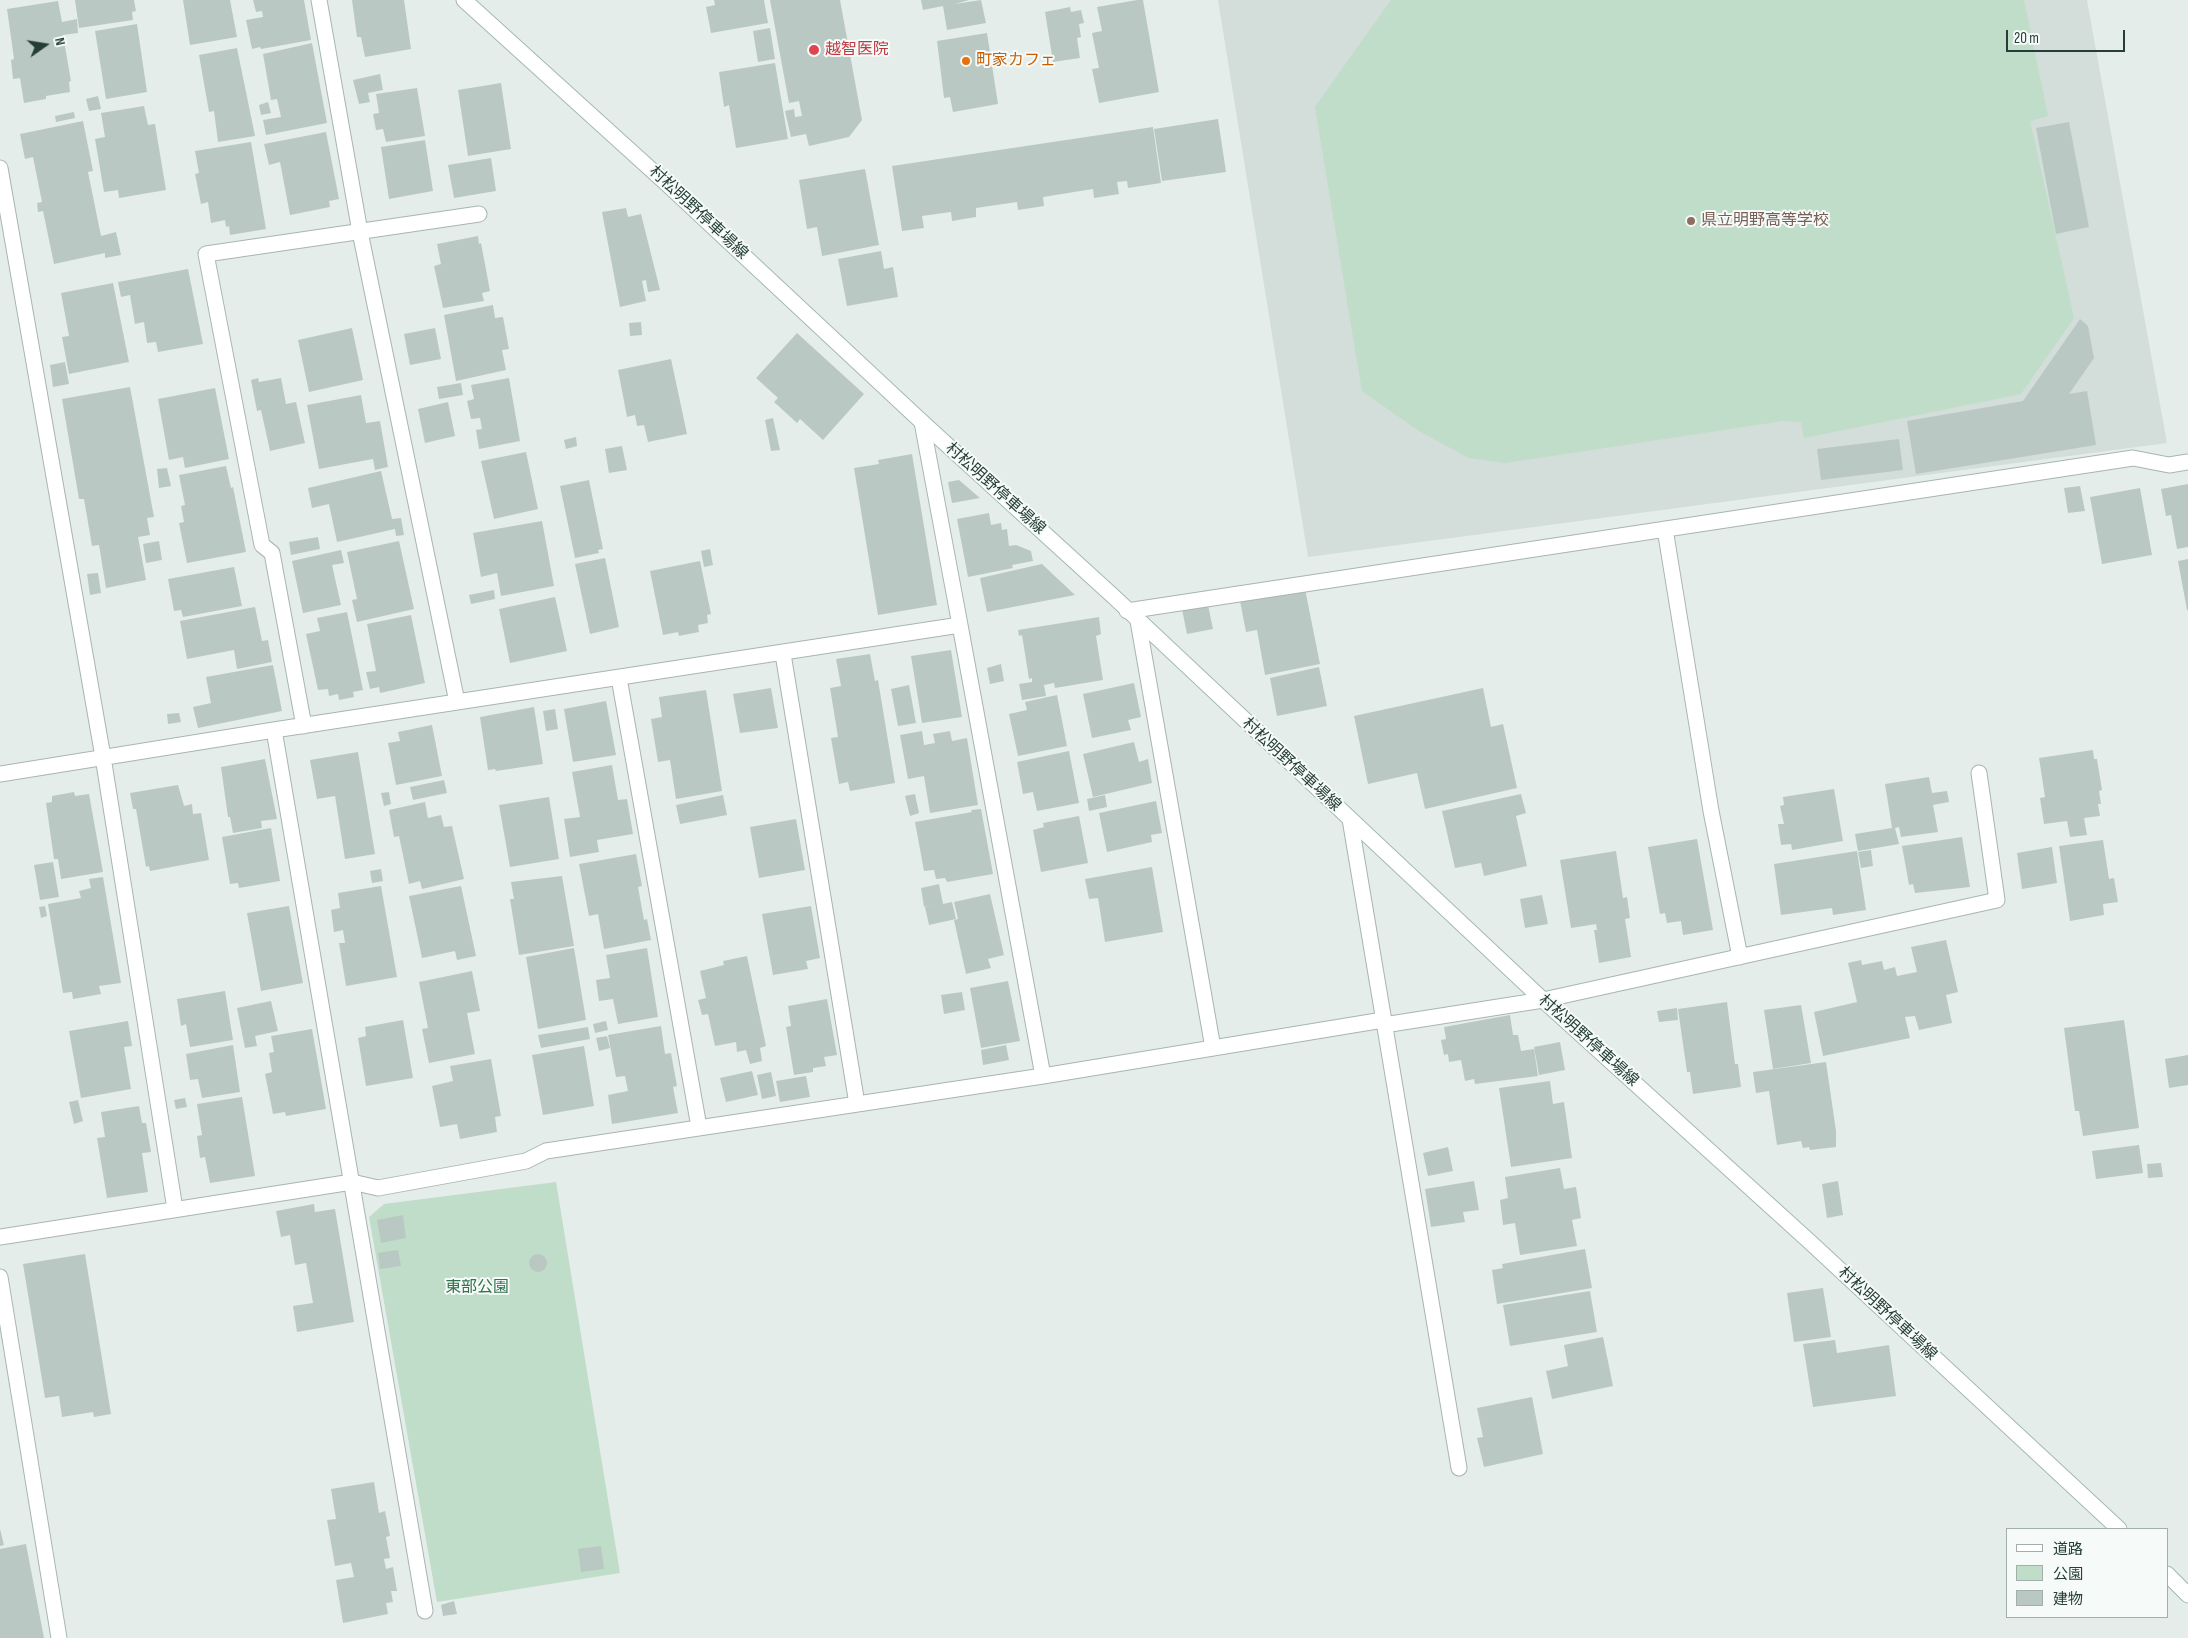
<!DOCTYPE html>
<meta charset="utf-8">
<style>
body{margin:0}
#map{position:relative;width:2188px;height:1638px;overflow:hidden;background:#e5edea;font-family:"Sofia Sans Condensed","Noto Sans JP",sans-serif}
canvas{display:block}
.legend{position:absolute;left:2006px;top:1528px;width:162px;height:90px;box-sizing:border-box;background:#f6faf8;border:1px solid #a2afab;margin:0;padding:6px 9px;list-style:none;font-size:15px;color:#253e38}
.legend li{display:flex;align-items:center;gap:10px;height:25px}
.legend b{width:25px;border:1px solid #a2afab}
.north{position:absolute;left:20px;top:20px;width:50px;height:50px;-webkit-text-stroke:4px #f6faf8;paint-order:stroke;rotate:77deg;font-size:14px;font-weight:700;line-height:20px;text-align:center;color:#253e38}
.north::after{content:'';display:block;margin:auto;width:18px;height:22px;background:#253e38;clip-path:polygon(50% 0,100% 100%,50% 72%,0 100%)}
.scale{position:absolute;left:2006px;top:30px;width:119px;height:22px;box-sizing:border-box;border:2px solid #253e38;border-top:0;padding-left:6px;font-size:15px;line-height:18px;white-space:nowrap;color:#253e38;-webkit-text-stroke:4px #f6faf8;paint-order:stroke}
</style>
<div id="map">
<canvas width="2188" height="1638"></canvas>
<ul class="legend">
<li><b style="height:6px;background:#fff"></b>道路</li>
<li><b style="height:14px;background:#bfddc8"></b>公園</li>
<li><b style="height:14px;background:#bac8c3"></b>建物</li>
</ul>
<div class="north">N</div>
<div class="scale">20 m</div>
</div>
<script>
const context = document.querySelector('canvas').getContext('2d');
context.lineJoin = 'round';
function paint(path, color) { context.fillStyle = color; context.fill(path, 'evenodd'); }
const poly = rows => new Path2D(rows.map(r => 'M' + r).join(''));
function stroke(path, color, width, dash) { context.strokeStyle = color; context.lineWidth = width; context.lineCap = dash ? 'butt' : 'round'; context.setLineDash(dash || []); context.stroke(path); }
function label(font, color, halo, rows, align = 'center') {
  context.font = font + ' "Sofia Sans Condensed","Noto Sans JP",sans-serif'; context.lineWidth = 4; context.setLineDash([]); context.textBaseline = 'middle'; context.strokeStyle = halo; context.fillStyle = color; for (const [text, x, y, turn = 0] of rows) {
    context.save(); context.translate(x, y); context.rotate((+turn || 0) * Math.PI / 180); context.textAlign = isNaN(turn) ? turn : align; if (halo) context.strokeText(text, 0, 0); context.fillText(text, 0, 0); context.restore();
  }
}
paint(poly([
 [1218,0,2087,0,2167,443,1308,557]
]), '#d3ddd9');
paint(poly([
 [1391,0,2024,0,2048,116,2030,121,2074,318,2021,394,1804,438,1801,422,1783,421,1505,463,1469,458,1419,431,1362,391,1315,107],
 [556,1182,620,1573,437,1602,369,1217,384,1204]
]), '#bfddc8');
paint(poly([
 [75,0,134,0,136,11,132,12,133,20,79,28],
 [183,0,230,0,237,37,190,45],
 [253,0,304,0,311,40,261,49,260,47,252,49,246,20,263,17,262,11,256,12],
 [352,0,404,0,411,49,365,57,361,37,357,37],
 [714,0,764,0,768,23,711,33,706,7,715,5],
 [770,0,840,0,862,120,849,137,809,146,806,134,791,137,785,111,794,109,795,117,802,116,799,101,789,103],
 [921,0,969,0,955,4,981,0,986,23,947,30,943,6,923,10],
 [1137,0,1143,0,1159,92,1099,103,1092,69,1099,68,1092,33,1102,31,1097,7],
 [58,1,62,22,77,19,78,33,63,35,71,81,69,82,70,92,46,96,46,99,24,103,20,78,13,79,11,60,14,59,7,9],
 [1070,7,1071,12,1081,10,1084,23,1079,24,1081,37,1077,38,1080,58,1053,62,1045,12],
 [137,24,147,92,106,99,95,31],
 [770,28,775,59,758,62,753,31],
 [987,33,998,104,953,112,950,97,944,98,937,41],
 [312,43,327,123,266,135,263,120,281,117,277,99,271,100,263,54],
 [237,48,255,136,218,142,214,111,209,112,199,55],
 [775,63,788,139,736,148,729,105,724,107,719,72],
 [380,74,383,90,368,93,370,102,359,104,353,80],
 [501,83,511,149,468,156,458,90],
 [417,88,425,136,386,142,383,129,376,130,373,114,379,113,376,94],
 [98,96,101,109,89,111,86,99],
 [268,102,271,113,261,115,259,105],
 [144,106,148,125,155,124,166,190,119,198,118,190,104,192,95,139,105,137,101,113],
 [74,112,75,118,56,122,55,116],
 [1218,119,1226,172,1162,181,1154,129],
 [83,121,93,171,88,172,101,236,116,232,121,255,105,258,105,253,54,264,43,211,38,212,37,203,42,202,33,157,25,159,20,134],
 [2069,122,2089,227,2056,234,2036,128],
 [1153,127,1161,183,1128,188,1127,181,1117,182,1119,194,1094,198,1093,189,1043,197,1044,206,1018,210,1017,202,976,208,976,217,952,221,951,212,922,216,924,228,902,231,892,166],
 [326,132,339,199,329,201,330,207,290,215,280,162,269,165,264,144],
 [425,140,433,191,389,199,381,147],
 [251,142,266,229,230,235,229,226,226,227,225,220,211,223,208,202,201,204,195,174,199,173,195,151],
 [491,158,496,191,454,198,448,165],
 [865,169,879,245,822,256,817,227,807,229,799,180],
 [626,208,628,217,641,214,660,290,648,292,646,280,642,281,646,301,620,307,602,212],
 [478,236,479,244,481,243,490,291,482,293,484,301,443,308,434,266,441,264,437,244],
 [881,251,884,269,893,267,898,297,847,306,838,259],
 [188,269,203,344,158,352,156,342,147,343,144,322,135,324,130,295,121,297,118,282],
 [113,283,129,362,69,374,62,337,69,336,61,293],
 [493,305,495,318,503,317,509,349,502,350,506,370,456,381,444,315],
 [2080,319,2088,326,2094,358,2069,394,2087,391,2096,445,1916,474,1907,421,2023,401],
 [641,322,642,335,630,336,629,323],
 [352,328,363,380,309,392,298,340],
 [435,328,441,359,410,365,404,334],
 [797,333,864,394,823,440,800,419,797,423,774,402,778,398,756,378],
 [671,359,687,434,648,442,644,425,637,426,635,415,627,417,618,370],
 [65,362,69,384,53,387,50,365],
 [258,378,259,382,281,378,286,404,296,402,305,443,270,451,261,410,257,411,251,380],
 [509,378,520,441,479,449,476,430,482,429,480,418,471,419,467,401,474,399,471,385],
 [461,383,463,395,439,399,437,387],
 [130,387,154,517,147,518,150,535,138,537,146,580,106,588,99,545,92,546,84,499,79,499,62,399],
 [215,388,229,459,185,468,183,457,169,460,158,399],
 [361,395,366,423,380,421,388,467,375,470,373,459,319,469,307,405],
 [448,402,455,436,425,443,418,409],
 [773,418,780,450,771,451,765,420],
 [576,437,577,446,566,449,564,440],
 [1899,439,1903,470,1821,480,1817,449],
 [622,446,627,470,609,473,605,449],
 [526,452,538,509,494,519,481,461],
 [912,454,937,605,878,615,854,468,879,464,878,460],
 [226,466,231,488,233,487,246,552,187,563,179,523,184,522,181,506,185,505,179,475],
 [167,468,171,486,159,488,157,469],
 [381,471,392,519,401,518,404,535,396,536,395,529,337,542,329,504,312,508,308,488],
 [589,480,603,549,598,550,599,553,575,558,560,486],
 [959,480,980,498,952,503,948,482],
 [2188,484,2188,547,2177,549,2171,515,2166,516,2161,489],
 [2080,486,2085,511,2068,513,2064,488],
 [2140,488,2152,555,2102,564,2090,497],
 [989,513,991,525,1001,523,1002,530,1007,529,1009,546,1016,545,1031,551,1033,561,1012,565,1013,568,968,577,957,519],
 [542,521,554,586,501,596,497,573,481,577,473,533],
 [318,537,320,549,291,555,289,542],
 [159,541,162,560,146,563,143,544],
 [399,541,414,609,357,622,352,600,357,599,347,552],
 [710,549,713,565,704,567,701,551],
 [341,550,344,563,332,565,341,605,303,613,292,561],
 [605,558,619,627,590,634,575,564],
 [2188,559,2188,610,2187,610,2178,561],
 [700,561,711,614,707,615,708,623,698,625,699,632,679,636,678,632,663,635,650,571],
 [1042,564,1075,595,987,612,980,578],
 [234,567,242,606,183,617,181,610,174,611,168,579],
 [98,573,101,593,90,595,87,574],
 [1305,589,1320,664,1265,675,1257,630,1246,632,1240,601],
 [494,590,495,599,471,604,469,595],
 [555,597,567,651,510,663,499,609],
 [1208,605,1213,629,1187,634,1182,609],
 [255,607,262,641,268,640,272,662,237,669,234,650,187,659,180,621],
 [347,612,363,690,353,692,354,697,339,700,338,694,329,696,328,689,318,690,306,634,320,631,317,618],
 [411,615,425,683,380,693,379,687,370,689,366,672,376,671,367,624],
 [1099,617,1101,634,1096,636,1103,680,1055,688,1054,683,1044,685,1046,696,1022,700,1019,684,1032,682,1032,678,1029,679,1022,635,1019,636,1018,630],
 [951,650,962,717,922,723,911,656],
 [870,654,875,681,878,680,895,783,850,791,848,782,839,784,831,738,838,737,830,688,841,686,836,659],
 [1001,664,1004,681,990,684,987,668],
 [273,665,282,711,198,728,193,707,211,703,206,677],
 [1319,667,1327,706,1277,716,1270,678],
 [1134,683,1141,717,1128,720,1131,730,1092,738,1083,694],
 [909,685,916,723,898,726,891,689],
 [771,688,778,728,740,733,733,694],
 [1483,688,1491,727,1503,724,1517,788,1425,809,1417,773,1368,784,1354,716],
 [706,690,722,791,676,799,670,760,658,762,651,719,662,717,659,697],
 [1057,695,1067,746,1018,756,1009,714,1027,710,1025,702],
 [606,701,616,755,573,762,564,709],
 [534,707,543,764,496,771,495,769,488,770,480,717],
 [555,709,558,729,546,731,543,711],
 [179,713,181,722,168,724,167,714],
 [432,725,442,776,396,785,388,743,400,741,398,732],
 [922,731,924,745,935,743,933,734,950,731,952,741,967,738,978,805,930,813,924,776,908,779,900,735],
 [1134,742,1139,762,1148,759,1152,783,1093,797,1083,754],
 [2093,750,2094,759,2097,759,2102,790,2099,791,2101,804,2098,804,2100,816,2084,818,2087,835,2070,837,2067,821,2044,824,2040,798,2045,797,2039,758],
 [1069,751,1079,803,1037,811,1033,792,1023,794,1017,762],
 [358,752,375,854,345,859,335,796,317,799,310,760],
 [265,759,277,819,261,821,262,828,233,833,230,817,228,817,221,767],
 [612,765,618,800,627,799,633,834,597,840,599,852,570,857,564,819,580,817,572,772],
 [1929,777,1932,793,1947,791,1949,802,1933,805,1938,832,1901,837,1899,827,1895,828,1899,844,1858,851,1855,834,1892,828,1885,784],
 [444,780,447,793,413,800,410,787],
 [178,785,184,806,192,804,193,814,201,813,209,860,150,871,149,866,146,867,136,809,133,809,130,793],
 [1834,789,1843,841,1792,850,1791,844,1781,845,1778,824,1784,824,1780,806,1784,805,1783,797],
 [74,792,75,796,89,794,103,872,61,879,58,859,54,859,46,803,52,802,52,796],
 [389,792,391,804,384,806,381,793],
 [915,794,919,813,910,816,905,796],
 [1521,794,1526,813,1516,816,1527,866,1484,876,1481,863,1455,868,1442,811],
 [723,795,727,815,680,824,676,805],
 [1105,795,1107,807,1089,811,1087,799],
 [549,797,559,859,510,867,499,805],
 [1156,801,1162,833,1151,835,1152,842,1107,852,1099,813],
 [425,802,428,818,441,815,444,827,452,826,464,879,422,889,420,881,409,884,399,836,394,837,389,810],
 [981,809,993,874,947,882,945,878,936,879,934,870,924,871,915,822,972,812,971,810],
 [1079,816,1088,863,1041,872,1033,830,1044,827,1043,823],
 [796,819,805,870,759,878,750,827],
 [271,828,280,881,239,888,238,883,230,884,222,837],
 [1962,837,1970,887,1915,893,1913,884,1909,885,1902,846],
 [1697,839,1713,930,1683,935,1681,921,1667,923,1665,913,1660,914,1648,847],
 [2103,840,2109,879,2114,878,2118,902,2103,904,2104,915,2070,921,2059,846],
 [2052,847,2057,883,2022,889,2017,853],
 [1871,850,1873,866,1861,868,1858,852],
 [1616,851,1623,898,1627,897,1630,918,1625,919,1631,957,1599,963,1594,930,1597,930,1596,924,1571,928,1560,860],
 [1857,851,1866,910,1833,915,1832,908,1781,915,1774,864],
 [636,854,642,886,638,887,644,920,647,919,651,940,604,949,598,914,589,916,579,864],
 [53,862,59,897,40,900,34,865],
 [1152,867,1163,932,1105,942,1098,898,1089,899,1085,879],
 [381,869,383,881,372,883,370,871],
 [562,876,574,946,519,955,510,899,514,899,511,882],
 [103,877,121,983,99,986,101,994,73,999,72,992,63,993,48,904,81,898,79,891,91,888,89,879],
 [939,884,943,904,952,902,956,919,929,925,925,907,938,904,924,907,921,888],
 [381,886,397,977,346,986,339,943,345,943,343,930,334,932,331,910,340,908,338,893],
 [461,886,476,956,457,960,455,951,422,958,409,896],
 [990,894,1004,955,988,959,991,968,966,974,954,920,958,919,954,902],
 [1542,895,1548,924,1525,928,1520,899],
 [45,906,47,916,41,918,39,907],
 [289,906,303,983,261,991,247,913],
 [811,906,820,958,806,961,808,969,773,975,762,914],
 [1946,940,1958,992,1946,995,1952,1023,1919,1030,1915,1016,1905,1017,1910,1038,1823,1056,1814,1012,1857,1002,1848,963,1861,960,1862,965,1882,961,1884,970,1895,967,1897,976,1917,972,1911,947],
 [574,948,586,1020,538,1029,526,957],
 [647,948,658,1017,618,1024,613,999,599,1001,596,980,610,978,606,955],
 [747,956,766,1046,760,1048,762,1061,750,1064,746,1050,737,1052,736,1042,715,1046,708,1014,702,1015,698,1000,706,998,700,971,724,965,723,961],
 [472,971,480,1011,467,1013,475,1054,429,1063,422,1029,428,1028,419,982],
 [1008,981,1020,1041,981,1048,970,988],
 [225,991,233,1040,190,1047,186,1024,181,1026,177,999],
 [962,992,965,1010,944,1014,941,995],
 [827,999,837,1055,824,1057,826,1066,813,1068,813,1072,794,1075,786,1027,791,1026,788,1006],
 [271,1001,278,1031,255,1036,257,1046,245,1048,237,1008],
 [1727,1002,1735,1064,1738,1064,1741,1087,1693,1094,1690,1072,1687,1072,1678,1009],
 [1801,1005,1811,1063,1773,1069,1764,1010],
 [1677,1008,1678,1020,1659,1022,1657,1011],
 [1510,1015,1513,1035,1518,1035,1521,1051,1534,1049,1538,1076,1475,1084,1474,1079,1465,1081,1461,1060,1449,1062,1448,1054,1444,1055,1441,1040,1446,1039,1444,1027],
 [403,1020,413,1078,366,1086,358,1038,366,1036,365,1027],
 [2124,1020,2139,1128,2083,1136,2079,1111,2075,1111,2064,1028],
 [128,1021,132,1046,124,1047,131,1089,81,1098,69,1031],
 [606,1021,608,1030,595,1033,593,1024],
 [661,1026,665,1054,671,1053,677,1086,673,1087,678,1113,612,1124,608,1095,628,1091,625,1076,616,1077,608,1035],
 [588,1027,590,1039,541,1048,538,1035],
 [312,1029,326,1109,286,1116,285,1112,273,1114,265,1074,272,1072,269,1053,274,1052,271,1036],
 [607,1036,610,1048,599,1051,596,1038],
 [1560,1042,1565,1070,1539,1075,1534,1047],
 [233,1045,240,1092,202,1098,198,1079,190,1080,186,1054],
 [1006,1045,1009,1060,983,1065,981,1050],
 [584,1046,594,1106,543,1115,532,1055],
 [2188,1055,2188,1085,2169,1088,2165,1059],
 [491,1059,501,1116,495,1117,497,1132,460,1139,457,1124,440,1127,432,1086,453,1081,450,1066],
 [1826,1062,1836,1131,1836,1147,1810,1150,1809,1147,1803,1148,1801,1141,1777,1145,1769,1091,1756,1093,1753,1072],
 [752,1071,758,1095,726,1102,720,1078],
 [771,1072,776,1096,762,1099,757,1075],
 [806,1076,810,1097,780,1102,776,1081],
 [1550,1081,1553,1104,1564,1102,1572,1158,1511,1167,1499,1088],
 [242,1097,255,1176,210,1183,205,1157,200,1158,197,1136,202,1135,197,1104],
 [185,1098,187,1107,176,1109,174,1100],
 [78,1100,83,1121,74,1124,69,1102],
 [139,1106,142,1123,146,1123,151,1152,142,1153,148,1192,107,1198,97,1138,105,1137,101,1112],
 [2139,1145,2143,1173,2096,1179,2092,1151],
 [1448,1147,1453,1171,1428,1176,1423,1153],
 [2161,1163,2163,1177,2148,1178,2147,1164],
 [1560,1168,1564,1189,1576,1187,1581,1218,1572,1220,1577,1246,1520,1255,1515,1223,1503,1225,1500,1200,1508,1198,1505,1177],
 [1474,1181,1479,1210,1463,1212,1465,1222,1431,1227,1425,1189],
 [1838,1181,1843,1215,1827,1218,1822,1184],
 [314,1204,315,1212,335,1209,354,1322,297,1332,293,1306,313,1303,306,1263,295,1265,290,1235,281,1237,276,1211],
 [403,1215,406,1238,381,1243,377,1220],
 [1585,1249,1592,1288,1497,1304,1492,1270,1503,1268,1502,1264],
 [398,1250,401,1266,380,1269,378,1253],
 '529 1263a9 9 0 1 1 18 0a9 9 0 1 1-18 0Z',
 [85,1254,111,1414,94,1417,93,1412,62,1417,59,1396,45,1398,23,1264],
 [1823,1288,1831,1337,1794,1342,1787,1293],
 [1590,1291,1597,1332,1510,1346,1503,1305],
 [1603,1337,1613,1386,1552,1399,1546,1371,1568,1366,1564,1345],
 [1835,1340,1837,1353,1889,1345,1896,1396,1813,1407,1803,1344],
 [1532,1397,1543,1454,1484,1467,1477,1438,1483,1437,1477,1408],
 [374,1482,379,1513,385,1511,390,1536,386,1537,390,1558,384,1559,386,1569,393,1567,397,1591,391,1591,393,1602,386,1603,388,1614,343,1623,336,1580,354,1577,351,1563,335,1566,327,1520,336,1519,331,1489],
 [0,1529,4,1545,0,1546],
 [26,1544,44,1638,0,1638,0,1549],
 [601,1546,604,1569,581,1572,578,1549],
 [454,1601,457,1614,443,1616,441,1605]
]), '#bac8c3');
const street = poly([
 [319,0,360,232,457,702],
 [0,168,103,757,175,1209],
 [1665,529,1711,811,1740,957],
 [1127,611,2133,458,2169,465,2188,462],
 [1138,621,1213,1048],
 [960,625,1043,1076],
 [783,654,857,1104],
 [619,678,699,1127],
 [304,726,272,553,262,545,206,254,479,214],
 [274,730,425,1611],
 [0,774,274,730,960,625,922,422],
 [1350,819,1459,1468],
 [1384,1025,1543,1000,1997,900,1979,773],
 [0,1237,352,1182,378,1188,526,1161,546,1151,1043,1076,1383,1020],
 [0,1277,59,1638]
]);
const secondary = poly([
 [464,0,667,184,922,422,1114,597,1543,1000,1810,1242,2119,1529],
 [2167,1574,2188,1595]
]);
stroke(street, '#a8b5b1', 17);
stroke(secondary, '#a4b9b2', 17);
stroke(street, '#fff', 15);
stroke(secondary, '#fff', 15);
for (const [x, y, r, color] of [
 [814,50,6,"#e0444e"],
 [966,61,5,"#e8710a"],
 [1691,221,5,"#8d6e63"]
]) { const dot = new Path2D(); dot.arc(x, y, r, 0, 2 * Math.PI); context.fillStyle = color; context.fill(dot); stroke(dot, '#f6faf8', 2); }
label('16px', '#be3a42', '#f6faf8', [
 ["越智医院",825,50]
], 'left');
label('16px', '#c56008', '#f6faf8', [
 ["町家カフェ",976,61]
], 'left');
label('16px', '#253e38', '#f6faf8', [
 ["村松明野停車場線",698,213,43],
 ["村松明野停車場線",995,489,42],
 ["村松明野停車場線",1291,765,43],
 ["村松明野停車場線",1588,1041,42],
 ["村松明野停車場線",1887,1314,43]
]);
label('16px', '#785e54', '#f6faf8', [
 ["県立明野高等学校",1701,221]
], 'left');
label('16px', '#31734c', '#f6faf8', [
 ["東部公園",477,1288]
]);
</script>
